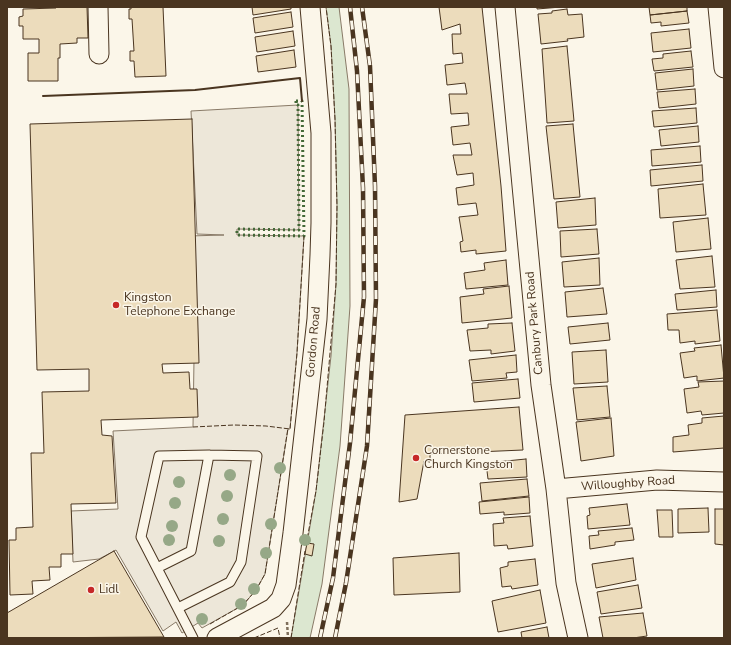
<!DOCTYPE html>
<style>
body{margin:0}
#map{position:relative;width:731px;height:645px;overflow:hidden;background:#fbf6e9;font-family:"Nunito Sans",sans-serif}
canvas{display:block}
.frame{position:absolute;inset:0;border:8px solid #4a3520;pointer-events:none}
</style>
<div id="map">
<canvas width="731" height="645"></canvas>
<div class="frame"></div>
</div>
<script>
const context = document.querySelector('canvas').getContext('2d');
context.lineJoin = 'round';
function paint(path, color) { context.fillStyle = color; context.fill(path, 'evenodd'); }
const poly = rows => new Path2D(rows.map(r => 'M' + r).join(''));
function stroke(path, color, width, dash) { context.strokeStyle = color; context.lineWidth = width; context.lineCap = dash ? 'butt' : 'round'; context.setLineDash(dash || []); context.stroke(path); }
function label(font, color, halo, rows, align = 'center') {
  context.font = font + ' "Nunito Sans",sans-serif'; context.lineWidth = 3; context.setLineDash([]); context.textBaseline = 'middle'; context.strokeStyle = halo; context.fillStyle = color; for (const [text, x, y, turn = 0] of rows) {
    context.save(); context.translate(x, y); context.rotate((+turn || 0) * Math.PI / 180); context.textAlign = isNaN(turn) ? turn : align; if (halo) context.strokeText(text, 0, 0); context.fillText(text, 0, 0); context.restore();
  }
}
const green = poly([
 [326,7,339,7,349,89,350,306,340,446,322,584,310,638,291,638,316,491,331,356,336,284,337,206,335,119,331,46,326,7]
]);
paint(green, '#dce7d0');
stroke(green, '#887966', 1);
const parking = poly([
 [298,105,299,230,237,229,237,235,304,236,297,353,290,429,288,429,265,574,256,590,243,605,202,628,198,623,182,633,176,622,163,631,116,550,99,559,73,562,71,511,118,509,113,431,193,427,194,359,189,236,224,235,197,234,191,111,298,105]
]);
paint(parking, '#ede7d9');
stroke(parking, '#887966', 1);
const building = poly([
 [56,7,87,7,88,38,77,38,77,43,60,44,60,58,58,58,58,81,28,81,28,53,39,53,39,39,23,39,23,26,19,26,19,17,23,16,23,9,56,8,56,7],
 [131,7,163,7,166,76,135,77,134,61,130,61,130,51,134,51,132,19,129,19,129,9,131,9,131,7],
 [252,7,291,7,291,9,253,15,252,7],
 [439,7,482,7,501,186,506,251,476,254,476,250,461,252,460,242,463,241,459,217,478,215,476,203,458,205,456,188,474,185,473,173,457,175,453,155,472,155,470,143,453,145,451,127,469,125,468,113,451,114,449,94,467,94,465,83,447,85,445,65,463,63,462,53,453,54,452,34,461,34,460,24,442,30,439,7],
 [537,7,561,7,537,9,537,7],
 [649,7,687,7,687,11,650,15,649,7],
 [567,9,568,15,582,14,584,37,567,39,568,41,541,44,538,14,552,13,552,11,567,9],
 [687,11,689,23,661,26,661,22,651,23,650,15,687,11],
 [291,12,293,27,255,33,253,18,291,12],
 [689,29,691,48,653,52,651,33,689,29],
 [293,31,295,46,257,52,255,37,293,31],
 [567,46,574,121,547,123,542,49,567,46],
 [294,50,296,67,258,72,256,56,294,50],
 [691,51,693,67,654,71,652,59,663,58,663,54,691,51],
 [693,69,694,86,657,90,655,73,693,69],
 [695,89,696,104,659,108,657,92,695,89],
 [696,108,697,123,654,127,652,111,696,108],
 [192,119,199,363,162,364,163,373,189,372,190,389,197,389,198,417,101,420,102,435,112,436,116,503,71,504,73,554,61,554,61,567,49,567,50,580,32,581,33,594,10,595,9,540,16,540,16,528,33,527,31,453,44,453,42,392,89,391,89,369,37,370,30,124,192,119],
 [573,124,580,197,554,199,546,126,573,124],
 [698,126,699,142,661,146,659,130,698,126],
 [700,146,701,162,652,166,651,150,700,146],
 [702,165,703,181,651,186,650,170,702,165],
 [703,184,706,215,660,218,658,189,703,184],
 [595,198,596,225,558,228,556,202,595,198],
 [708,218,711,249,676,252,673,222,708,218],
 [597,229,599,254,561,257,560,231,597,229],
 [712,256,715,287,680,289,676,260,712,256],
 [599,258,600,285,564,287,562,262,599,258],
 [506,260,508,285,466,289,464,273,485,270,484,263,506,260],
 [509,286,512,318,462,323,460,297,484,294,483,289,509,286],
 [603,288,607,314,567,317,565,292,603,288],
 [716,290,717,307,677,310,675,294,716,290],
 [717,310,720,341,695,344,695,341,680,343,679,330,668,330,667,314,717,310],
 [512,323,515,351,491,354,491,350,470,351,467,330,488,328,488,324,512,323],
 [608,323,610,340,570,344,568,327,608,323],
 [721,345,724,378,697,381,697,376,684,378,680,353,695,351,694,348,721,345],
 [606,350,608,382,574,384,572,352,606,350],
 [516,355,517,372,506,373,507,378,472,381,469,360,516,355],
 [518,379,520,398,474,402,472,383,518,379],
 [724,381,724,413,702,415,701,411,687,413,684,389,699,387,698,382,724,381],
 [607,386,610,417,577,420,573,388,607,386],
 [519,407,523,450,430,454,430,462,424,461,417,499,399,502,405,415,519,407],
 [724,416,724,448,673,452,673,437,689,435,688,425,702,423,702,418,724,416],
 [611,418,614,456,581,461,576,422,611,418],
 [526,459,527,477,488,479,486,463,526,459],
 [527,479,529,496,482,501,480,483,527,479],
 [529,497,530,513,504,515,504,512,480,514,479,502,529,497],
 [627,504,630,525,588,529,587,516,590,515,589,508,627,504],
 [708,508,709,532,678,533,678,509,708,508],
 [715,509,724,509,724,545,715,544,715,509],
 [657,510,672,510,673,537,659,537,657,510],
 [530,516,533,546,508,549,507,545,494,546,493,524,504,523,503,518,530,516],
 [632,528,634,540,615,542,615,545,590,549,589,536,599,535,598,531,632,528],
 [307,543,314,544,312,556,305,554,307,543],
 [114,551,164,637,7,638,7,613,114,551],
 [459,553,460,592,394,595,393,558,459,553],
 [633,558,636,580,596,588,592,564,633,558],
 [535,559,538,585,512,589,511,586,502,587,500,568,508,566,508,562,535,559],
 [638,585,642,608,601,614,597,592,638,585],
 [540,590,546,623,498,632,492,601,540,590],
 [643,613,647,636,633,638,603,638,599,617,643,613],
 [547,627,549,638,522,638,521,632,547,627]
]);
paint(building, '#ecdcbc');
stroke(building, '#4a3520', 1);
const lane = poly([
 [157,568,191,551,209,455],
 [178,608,230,582,241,562,257,456,209,455,159,456,141,537,193,638]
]);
const street = poly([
 [98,7,99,54],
 [505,7,541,385,556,489,566,583,578,638],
 [718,7,724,68],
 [556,489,657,480,724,482],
 [217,638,273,608,281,599,286,585,293,533,317,319,320,255,321,223,321,133,310,7]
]);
stroke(lane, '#4a3520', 11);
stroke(street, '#4a3520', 21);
stroke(poly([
 [287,622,288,638]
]), '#7f6f5c', 2.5, [3, 2]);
stroke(lane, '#fbf6e9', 9);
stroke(street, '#fbf6e9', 19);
const rail = poly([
 [320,638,333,578,350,443,364,297,363,188,357,71,350,7],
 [335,638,346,583,367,446,376,299,375,186,370,66,362,7]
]);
stroke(rail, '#4a3520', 4.5);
stroke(rail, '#fbf6e9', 3, [9]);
stroke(poly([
 [296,101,302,101,304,236,237,235,237,229,299,230,298,105,296,105,296,101]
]), '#436837', 3, [2, 3]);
stroke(poly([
 [193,427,234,425,266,426,290,429,297,353,304,236],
 [306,545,316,491,324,422,336,284,337,206,335,119,331,46,326,7],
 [210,624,243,605,256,590,265,574,288,428],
 [254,638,278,628,280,638],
 [291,638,305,551]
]), '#4a3520', 1, [5, 2]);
stroke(poly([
 [43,96,195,90,300,78,302,101]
]), '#4a3520', 2);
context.fillStyle = '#96a887';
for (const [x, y] of [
 [280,468],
 [230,475],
 [179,482],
 [227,496],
 [175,503],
 [223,519],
 [271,524],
 [172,526],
 [169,540],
 [305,540],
 [219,541],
 [266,553],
 [254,589],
 [241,604],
 [202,619]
]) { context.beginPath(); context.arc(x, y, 6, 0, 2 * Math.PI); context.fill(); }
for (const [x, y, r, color] of [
 [116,305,4,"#c62828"],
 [416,458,4,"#c62828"],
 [91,590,4,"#c62828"]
]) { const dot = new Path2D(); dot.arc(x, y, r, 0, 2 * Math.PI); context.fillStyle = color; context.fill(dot); stroke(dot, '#fbf6e9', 1.5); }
label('12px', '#4a3520', '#fbf6e9', [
 ["Kingston",124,298],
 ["Telephone Exchange",124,312],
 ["Cornerstone",424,451],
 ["Church Kingston",424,465],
 ["Lidl",99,590]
], 'left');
label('12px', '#4a3520', '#fbf6e9', [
 ["Canbury Park Road",535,323,-95],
 ["Gordon Road",314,342,-85],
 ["Willoughby Road",628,484,-4]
]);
</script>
